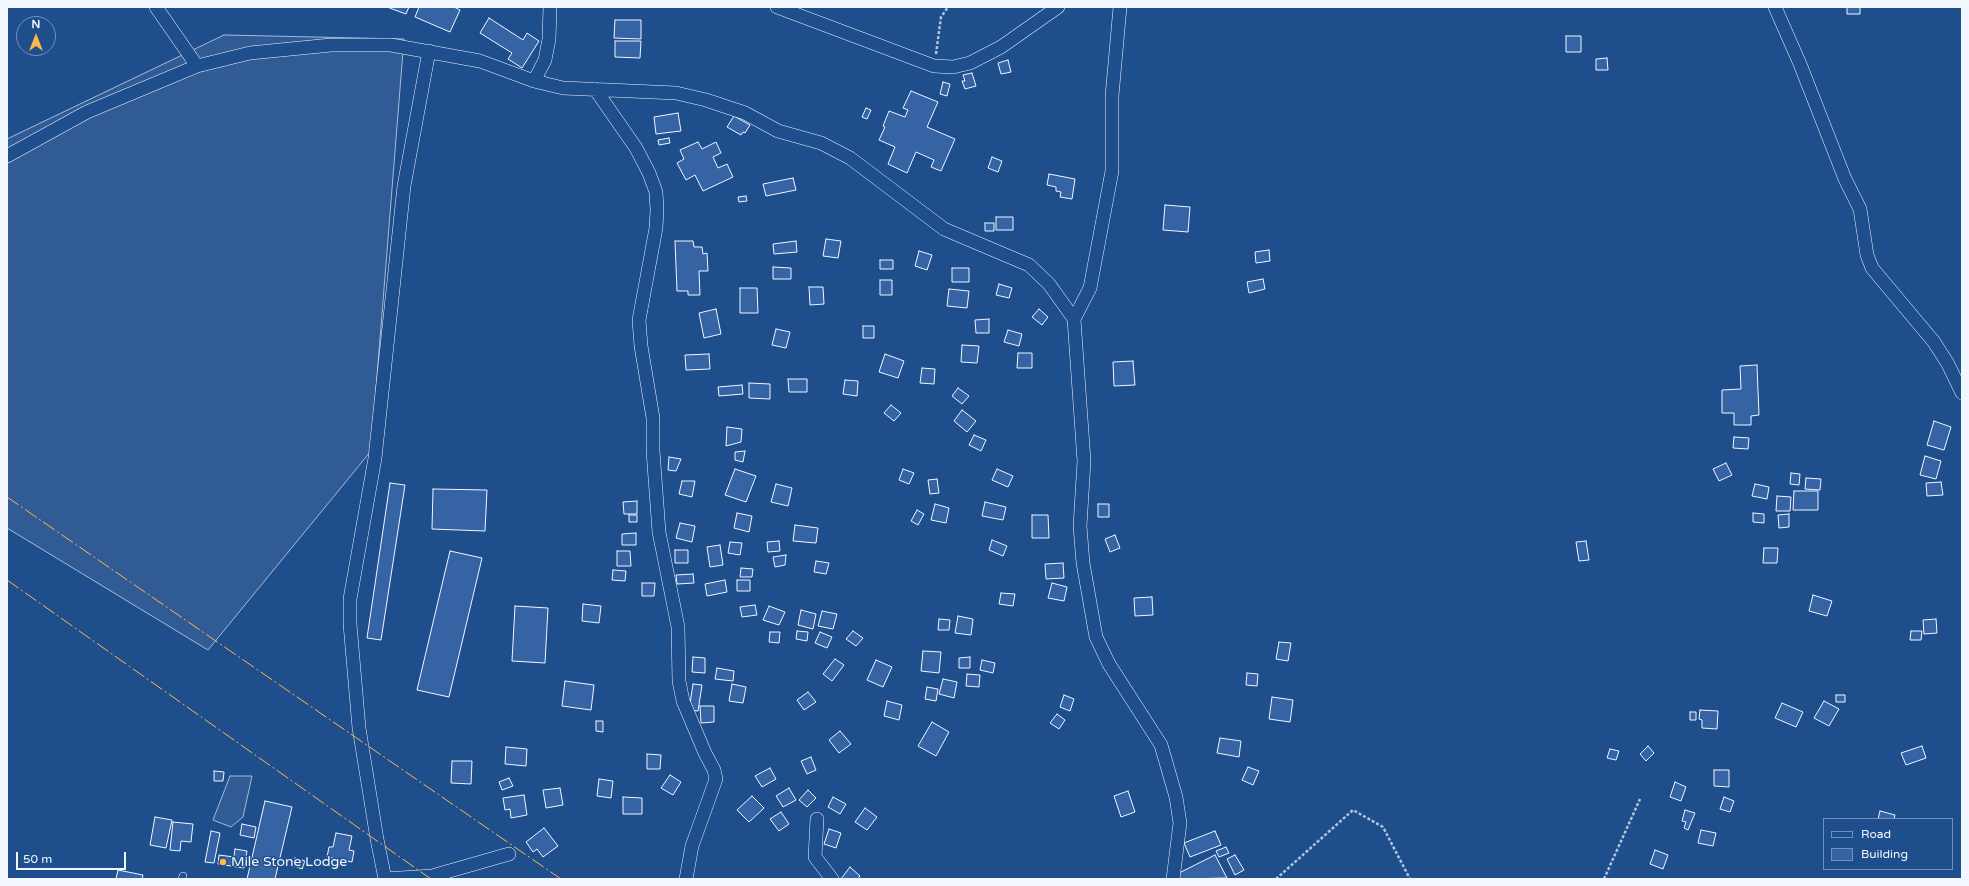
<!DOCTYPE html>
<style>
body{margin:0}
#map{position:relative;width:1969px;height:886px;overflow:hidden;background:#1f4e8c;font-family:"Varela Round",sans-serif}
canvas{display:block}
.frame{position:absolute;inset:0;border:8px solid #f2f6ff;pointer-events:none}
.legend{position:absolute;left:1823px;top:818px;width:130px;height:52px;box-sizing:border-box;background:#1f4e8c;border:1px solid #7391ba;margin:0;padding:5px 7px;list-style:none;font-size:12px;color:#f2f6ff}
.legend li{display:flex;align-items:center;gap:8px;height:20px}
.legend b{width:20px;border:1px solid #7391ba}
.north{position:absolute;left:16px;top:16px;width:40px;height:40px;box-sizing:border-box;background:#1f4e8c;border:1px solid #7391ba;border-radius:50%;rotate:0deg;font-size:11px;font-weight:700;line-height:16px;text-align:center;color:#f2f6ff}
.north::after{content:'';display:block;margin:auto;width:14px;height:18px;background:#ffb74d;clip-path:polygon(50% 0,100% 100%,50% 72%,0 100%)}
.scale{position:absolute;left:16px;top:852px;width:110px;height:18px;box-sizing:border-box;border:2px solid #f2f6ff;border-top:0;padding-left:5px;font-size:12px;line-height:14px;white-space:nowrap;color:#f2f6ff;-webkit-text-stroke:3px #1f4e8c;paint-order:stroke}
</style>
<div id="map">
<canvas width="1969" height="886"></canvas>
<div class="frame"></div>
<ul class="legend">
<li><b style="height:5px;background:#1f4e8c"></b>Road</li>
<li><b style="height:11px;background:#3563a3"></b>Building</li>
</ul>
<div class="north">N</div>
<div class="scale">50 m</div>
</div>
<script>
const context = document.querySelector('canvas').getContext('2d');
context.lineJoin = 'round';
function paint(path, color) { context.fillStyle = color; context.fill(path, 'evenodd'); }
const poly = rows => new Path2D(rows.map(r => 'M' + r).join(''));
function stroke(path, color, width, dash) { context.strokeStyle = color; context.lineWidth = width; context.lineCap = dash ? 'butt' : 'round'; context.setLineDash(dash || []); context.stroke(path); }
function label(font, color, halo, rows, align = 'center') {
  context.font = font + ' "Varela Round",sans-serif'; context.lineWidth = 3; context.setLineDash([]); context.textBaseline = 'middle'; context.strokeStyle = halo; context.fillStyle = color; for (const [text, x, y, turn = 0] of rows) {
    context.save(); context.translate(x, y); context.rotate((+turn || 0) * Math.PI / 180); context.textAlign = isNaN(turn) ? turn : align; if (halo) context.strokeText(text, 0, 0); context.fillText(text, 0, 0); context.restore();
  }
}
const built = poly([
 [224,35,404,39,371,451,208,650,7,528,7,139,224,35],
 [230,776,252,776,243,817,231,827,213,820,230,776]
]);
paint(built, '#305b95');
stroke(built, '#a8bbd7', 1);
const building = poly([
 [387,7,409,7,406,14,387,7],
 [419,7,454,7,460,10,450,32,415,17,419,7],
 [1847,7,1860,7,1860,14,1847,14,1847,7],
 [489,18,523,40,527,33,539,41,522,68,508,59,512,53,480,33,489,18],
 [615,20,641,20,641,39,614,38,615,20],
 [1566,36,1581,36,1581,52,1566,52,1566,36],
 [615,41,641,41,640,58,615,57,615,41],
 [1607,58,1608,70,1596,70,1596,59,1607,58],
 [1008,60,1011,72,1001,74,998,63,1008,60],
 [972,73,976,86,965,89,962,81,965,81,963,75,972,73],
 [943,82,950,84,947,96,940,94,943,82],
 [911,91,938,102,927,127,955,139,941,171,931,167,934,160,916,152,907,173,888,164,895,147,879,140,885,127,883,126,889,111,905,117,908,110,903,108,911,91],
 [866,108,871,110,867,119,862,117,866,108],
 [678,113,681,131,656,134,654,117,678,113],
 [734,116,750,125,745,133,743,132,741,135,727,127,734,116],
 [669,138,670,143,659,145,658,140,669,138],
 [698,142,702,149,716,142,721,153,713,157,718,168,727,164,733,177,703,191,695,175,686,180,677,163,684,159,680,150,698,142],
 [992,157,1002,161,998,172,988,168,992,157],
 [1049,174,1075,179,1072,199,1060,197,1061,192,1056,191,1056,187,1047,185,1049,174],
 [793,178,796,190,766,196,763,184,793,178],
 [746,196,747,201,739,202,738,197,746,196],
 [1165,205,1190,207,1188,232,1163,230,1165,205],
 [996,217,1013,217,1013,230,996,230,996,217],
 [985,223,994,223,994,231,985,231,985,223],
 [826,239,841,241,838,258,823,256,826,239],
 [675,241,693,241,694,247,702,247,703,254,707,253,708,271,699,271,700,295,688,295,688,291,677,291,675,241],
 [796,241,797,252,774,254,773,244,796,241],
 [1269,250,1270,261,1256,263,1255,252,1269,250],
 [919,251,932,255,927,270,915,266,919,251],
 [880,260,893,260,893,269,880,269,880,260],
 [773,267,791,268,791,279,773,279,773,267],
 [952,268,969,268,969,282,952,282,952,268],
 [1263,279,1265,289,1249,293,1247,282,1263,279],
 [880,280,892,280,892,295,880,295,880,280],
 [999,284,1012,288,1009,298,996,295,999,284],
 [809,287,823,287,824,304,810,305,809,287],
 [740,288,757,288,758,313,740,313,740,288],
 [949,289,969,291,967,308,947,306,949,289],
 [716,309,721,334,704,338,699,313,716,309],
 [1039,309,1048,317,1042,325,1032,317,1039,309],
 [989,319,989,333,976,333,975,320,989,319],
 [863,326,874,326,874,338,863,338,863,326],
 [776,329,790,332,786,348,772,345,776,329],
 [1008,330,1022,334,1019,346,1004,342,1008,330],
 [962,345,979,346,977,363,961,362,962,345],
 [1018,353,1032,353,1032,368,1017,368,1018,353],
 [709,354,710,369,686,370,685,355,709,354],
 [885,354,904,361,898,378,879,372,885,354],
 [1133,361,1135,385,1114,386,1113,362,1133,361],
 [1757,365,1759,415,1751,416,1751,425,1734,425,1734,413,1722,413,1722,390,1741,389,1740,366,1757,365],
 [922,368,935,369,934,384,920,383,922,368],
 [788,379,807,379,807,392,789,392,788,379],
 [845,380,858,381,857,396,843,394,845,380],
 [749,383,770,384,770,399,749,398,749,383],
 [742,385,743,394,719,396,718,387,742,385],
 [958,388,969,396,962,404,952,396,958,388],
 [891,405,901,413,894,421,884,413,891,405],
 [962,410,976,421,967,432,954,421,962,410],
 [1934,421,1951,427,1944,450,1927,445,1934,421],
 [727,427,742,429,741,442,726,446,727,427],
 [974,435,986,440,981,451,969,445,974,435],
 [1734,437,1749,438,1748,449,1733,448,1734,437],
 [745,451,743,462,735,460,735,452,745,451],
 [1925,456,1941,461,1936,479,1920,475,1925,456],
 [669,457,681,459,676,471,668,470,669,457],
 [1726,463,1732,475,1719,481,1713,469,1726,463],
 [735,469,756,476,746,502,725,495,735,469],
 [903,469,914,473,909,484,899,480,903,469],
 [997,469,1013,476,1008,487,992,480,997,469],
 [1791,473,1800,474,1799,485,1790,484,1791,473],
 [1806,478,1821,479,1820,490,1805,489,1806,478],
 [937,479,939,493,930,494,928,480,937,479],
 [682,481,695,481,692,497,679,494,682,481],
 [1941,482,1943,495,1927,496,1926,483,1941,482],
 [390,483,405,485,381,640,367,638,390,483],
 [776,484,792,488,788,506,771,502,776,484],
 [1755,484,1769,487,1767,499,1752,496,1755,484],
 [433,489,487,490,485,531,432,529,433,489],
 [1794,491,1818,491,1818,510,1793,510,1794,491],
 [1777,496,1791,497,1790,511,1776,511,1777,496],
 [637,501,637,514,624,514,623,502,637,501],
 [985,502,1006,507,1003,520,982,516,985,502],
 [935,504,949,508,946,523,931,520,935,504],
 [1098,504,1109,504,1109,517,1098,517,1098,504],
 [917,510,924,514,918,525,911,521,917,510],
 [737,513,752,516,749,532,734,528,737,513],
 [1753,513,1764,514,1764,523,1753,522,1753,513],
 [1789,514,1789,527,1779,528,1778,515,1789,514],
 [629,515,637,515,637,522,629,522,629,515],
 [1032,515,1048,515,1049,538,1032,538,1032,515],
 [680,523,695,526,692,542,676,538,680,523],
 [795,525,818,528,816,543,793,541,795,525],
 [636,533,636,545,622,545,622,534,636,533],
 [1115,535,1120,548,1110,552,1105,539,1115,535],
 [992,540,1007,546,1003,556,989,550,992,540],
 [779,541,780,551,768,552,767,542,779,541],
 [1586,541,1589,560,1579,561,1576,542,1586,541],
 [730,542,742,543,740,555,728,553,730,542],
 [720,545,723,565,710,567,707,547,720,545],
 [1764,548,1778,548,1777,563,1763,563,1764,548],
 [675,550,688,550,688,563,675,563,675,550],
 [450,551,482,558,449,697,417,690,450,551],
 [617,551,630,551,631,566,617,566,617,551],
 [786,555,785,565,775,567,773,557,786,555],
 [816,561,829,563,826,574,814,572,816,561],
 [1063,563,1064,578,1046,579,1045,564,1063,563],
 [741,568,753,569,752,577,740,577,741,568],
 [613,570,626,571,625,581,612,580,613,570],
 [693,574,694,583,677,584,676,575,693,574],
 [725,580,727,592,707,596,705,584,725,580],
 [737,580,750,580,750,591,737,591,737,580],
 [642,583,655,583,654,596,642,596,642,583],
 [1052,583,1067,587,1064,601,1048,598,1052,583],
 [1001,593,1015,594,1013,606,999,604,1001,593],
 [1813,595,1832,601,1827,616,1809,611,1813,595],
 [1152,597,1153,615,1135,616,1134,598,1152,597],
 [583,604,601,606,599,623,582,621,583,604],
 [755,605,757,615,742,617,740,607,755,605],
 [515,606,548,608,545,663,512,661,515,606],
 [769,606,785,612,779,625,763,620,769,606],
 [801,610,816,614,813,629,798,625,801,610],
 [822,611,837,614,833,629,818,626,822,611],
 [958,616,973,619,971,635,955,633,958,616],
 [939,619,950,620,949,630,938,630,939,619],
 [1936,619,1937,633,1924,634,1923,620,1936,619],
 [797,631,808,632,807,641,796,639,797,631],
 [853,631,863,638,856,646,846,639,853,631],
 [1911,631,1922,631,1921,640,1910,640,1911,631],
 [770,632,780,632,779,643,769,642,770,632],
 [820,632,832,637,827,648,815,643,820,632],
 [1279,642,1291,643,1288,661,1276,659,1279,642],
 [923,651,941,652,939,673,921,671,923,651],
 [693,657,705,658,705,673,692,672,693,657],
 [970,657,970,668,959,668,959,658,970,657],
 [835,659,844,665,832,681,823,674,835,659],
 [876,660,892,667,883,687,867,680,876,660],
 [982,660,995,663,993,673,980,670,982,660],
 [717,668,734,671,733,681,715,679,717,668],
 [1247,673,1258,674,1257,686,1246,685,1247,673],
 [967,674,980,675,979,687,966,686,967,674],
 [943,679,957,682,954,698,939,694,943,679],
 [565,681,594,685,591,710,562,706,565,681],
 [693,684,702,685,698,711,689,710,693,684],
 [732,684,746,687,743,703,729,701,732,684],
 [927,687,938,689,936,701,925,699,927,687],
 [808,692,816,702,804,710,797,700,808,692],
 [1064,695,1074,699,1070,711,1060,707,1064,695],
 [1836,695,1845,695,1845,702,1836,702,1836,695],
 [1272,697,1293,700,1290,722,1269,719,1272,697],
 [887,701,902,705,899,720,884,716,887,701],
 [1824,701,1839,709,1829,726,1814,718,1824,701],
 [1782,703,1803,712,1796,727,1775,718,1782,703],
 [700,706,714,706,714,722,701,723,700,706],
 [1700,710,1718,711,1717,729,1702,728,1702,720,1699,719,1700,710],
 [1690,712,1696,712,1696,720,1690,720,1690,712],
 [1057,714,1065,720,1059,729,1050,723,1057,714],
 [596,721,603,721,603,732,596,731,596,721],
 [932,722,949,732,936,756,918,746,932,722],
 [840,731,851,744,839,753,829,740,840,731],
 [1220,738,1241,741,1239,757,1217,753,1220,738],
 [1648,746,1654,753,1646,761,1640,754,1648,746],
 [1922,746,1926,758,1906,765,1901,753,1922,746],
 [506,747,527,749,526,766,505,764,506,747],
 [1610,749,1619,751,1616,760,1607,758,1610,749],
 [647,754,661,755,660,769,647,769,647,754],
 [811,757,816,770,807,774,801,761,811,757],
 [452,761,472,761,471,784,451,783,452,761],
 [1248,767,1259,771,1253,785,1242,780,1248,767],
 [770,768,776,779,762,787,755,776,770,768],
 [1714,770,1729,770,1729,787,1714,786,1714,770],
 [214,771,224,772,223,781,214,781,214,771],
 [670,775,681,782,673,795,661,788,670,775],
 [509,778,513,786,502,790,499,782,509,778],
 [599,779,613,781,611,798,597,796,599,779],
 [1675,782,1686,787,1681,801,1670,797,1675,782],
 [560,788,563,805,546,808,543,790,560,788],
 [789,788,796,800,783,807,776,796,789,788],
 [808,790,816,798,807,807,799,800,808,790],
 [1128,791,1135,812,1121,817,1114,796,1128,791],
 [524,795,527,815,511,818,510,809,505,810,503,798,524,795],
 [752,796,764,808,749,822,737,810,752,796],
 [623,797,642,798,642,814,623,814,623,797],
 [833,797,846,804,840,814,828,807,833,797],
 [1724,797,1734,801,1730,812,1720,809,1724,797],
 [265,801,292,807,275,879,247,879,265,801],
 [865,808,877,817,867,830,855,822,865,808],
 [1685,810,1695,813,1688,830,1684,828,1686,822,1682,821,1685,810],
 [1880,811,1895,815,1894,819,1878,819,1880,811],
 [781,812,789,824,779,831,770,819,781,812],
 [155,817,172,820,166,848,150,845,155,817],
 [173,822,193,824,191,842,181,841,180,851,170,850,173,822],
 [242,824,256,827,254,838,240,835,242,824],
 [544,828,558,846,543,857,537,849,533,852,526,842,544,828],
 [829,829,841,833,836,848,824,844,829,829],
 [1701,830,1716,833,1713,846,1698,843,1701,830],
 [211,831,220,833,214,863,205,862,211,831],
 [1215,831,1221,845,1190,857,1184,843,1215,831],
 [336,833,352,836,349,850,354,851,352,862,327,857,329,847,333,847,336,833],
 [1226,847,1229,853,1219,857,1216,851,1226,847],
 [235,849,247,851,244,868,218,864,219,855,234,857,235,849],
 [1655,850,1668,855,1663,869,1650,864,1655,850],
 [1215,855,1227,878,1180,879,1177,874,1215,855],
 [1235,855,1244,870,1235,875,1227,859,1235,855],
 [295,858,305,861,302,869,292,865,295,858],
 [850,867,860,876,858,879,841,879,850,867],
 [118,870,143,875,142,879,116,879,118,870]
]);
paint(building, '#3563a3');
stroke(building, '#f2f6ff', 1);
const service = poly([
 [182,879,183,876]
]);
const minor = poly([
 [156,7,197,66,250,53,331,45,391,45,480,61,534,81,563,88,676,93,706,100,745,113,778,131,821,143,850,158,944,229,1029,265,1049,284,1074,319],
 [777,7,934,66,953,67,970,63,1001,47,1058,7],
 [1120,7,1112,96,1112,171,1090,288,1074,319,1084,461,1080,526,1083,563,1096,637,1109,664,1161,745,1176,797,1180,823,1173,879],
 [1775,7,1800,64,1845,179,1860,209,1867,255,1872,268,1934,342,1948,364,1962,393],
 [429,51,404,186,375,458,350,599,350,624,359,728,377,839,385,879,432,876,509,854],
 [534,81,545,60,549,39,550,7],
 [595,89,636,148,649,173,656,192,657,210,656,228,639,320,641,346,653,418,653,451,659,532,678,627,679,681,683,701,705,753,714,770,716,779,692,846,686,879],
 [7,156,87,112,197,66],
 [817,819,815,857,832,879]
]);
stroke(service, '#f2f6ff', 8);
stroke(minor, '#f2f6ff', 14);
stroke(poly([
 [936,54,941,17,948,7],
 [1276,879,1353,810,1383,827,1410,879],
 [1604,879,1640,799]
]), '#b3c4dc', 2.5, [3, 2]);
stroke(service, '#1f4e8c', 7);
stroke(minor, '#1f4e8c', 13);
stroke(poly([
 [7,497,561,879],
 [7,580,431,879]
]), '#ffb74d', 1, [14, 3, 2, 3]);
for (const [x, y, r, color] of [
 [223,862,4,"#ffb74d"]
]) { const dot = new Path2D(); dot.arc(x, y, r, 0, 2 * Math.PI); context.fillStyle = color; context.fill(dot); stroke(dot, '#1f4e8c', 1.5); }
label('14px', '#f2f6ff', '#1f4e8c', [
 ["Mile Stone Lodge",231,862]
], 'left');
</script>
